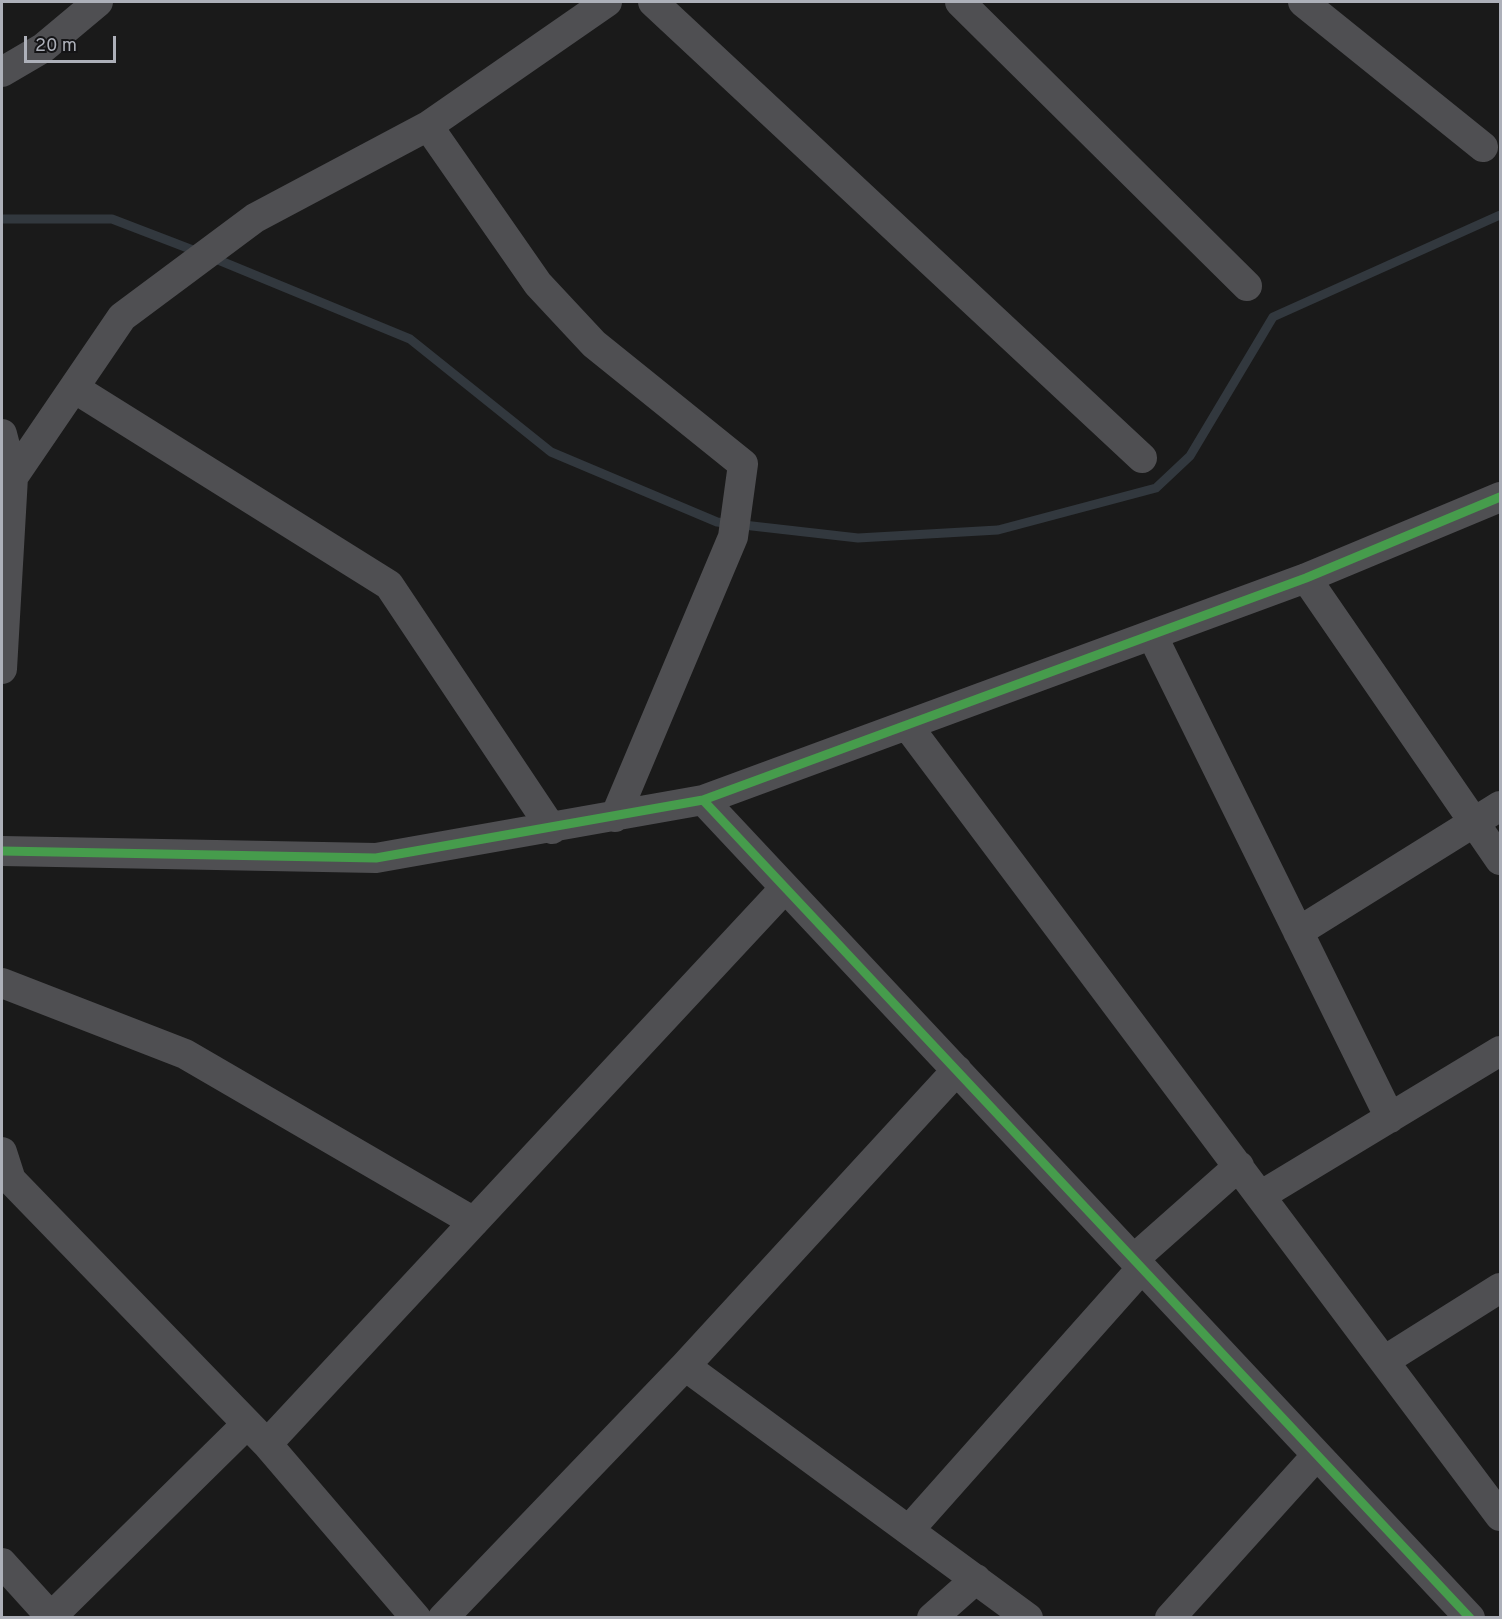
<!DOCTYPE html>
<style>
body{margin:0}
#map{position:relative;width:1502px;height:1619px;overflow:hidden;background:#1a1a1a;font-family:Overpass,sans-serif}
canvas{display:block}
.frame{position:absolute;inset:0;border:3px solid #adb0b9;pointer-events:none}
.scale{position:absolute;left:24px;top:36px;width:92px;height:27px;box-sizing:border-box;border:3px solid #adb0b9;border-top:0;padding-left:8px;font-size:18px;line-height:21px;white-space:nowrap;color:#adb0b9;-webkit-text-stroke:4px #141416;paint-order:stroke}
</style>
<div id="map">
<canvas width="1502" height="1619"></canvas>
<div class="frame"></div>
<div class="scale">20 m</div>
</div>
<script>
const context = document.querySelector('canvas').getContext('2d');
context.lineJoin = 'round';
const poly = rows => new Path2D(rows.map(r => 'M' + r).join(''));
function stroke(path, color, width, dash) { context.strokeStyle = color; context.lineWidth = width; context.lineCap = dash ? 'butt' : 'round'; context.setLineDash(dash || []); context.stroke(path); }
stroke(poly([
 [2,219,112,219,198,252],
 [211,257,410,339,551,452,717,522,858,538,998,530,1156,488,1190,456,1273,317,1500,215]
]), '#32383e', 9);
stroke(poly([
 [653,2,1142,458],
 [960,2,1247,286],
 [1303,2,1483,147],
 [2,72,43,48,98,2],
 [428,126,538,284,594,344,743,464,733,537,615,817],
 [74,388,389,585,552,829],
 [2,434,13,477],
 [1306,578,1500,860],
 [1152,635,1390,1118],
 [2,669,13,477,122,317,255,218,428,126,607,2],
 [907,725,1500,1516],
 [703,800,1470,1618],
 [2,851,376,858,703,800,1306,578,1500,497],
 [1298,932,1500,806],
 [2,983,185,1054,474,1222],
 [2,1152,11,1180,267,1444,416,1618],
 [1260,1196,1500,1051],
 [1134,1259,1239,1166],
 [1384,1361,1500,1288],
 [685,1366,1028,1618],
 [267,1444,785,888],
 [909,1530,1142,1268],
 [2,1563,52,1618],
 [51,1617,247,1424],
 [443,1618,685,1366,957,1070],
 [932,1618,976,1579],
 [1170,1618,1317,1455]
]), '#4f4f52', 30);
stroke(poly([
 [703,800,1470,1618],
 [2,851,376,858,703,800,1306,578,1500,497]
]), '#469c4c', 9);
</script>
